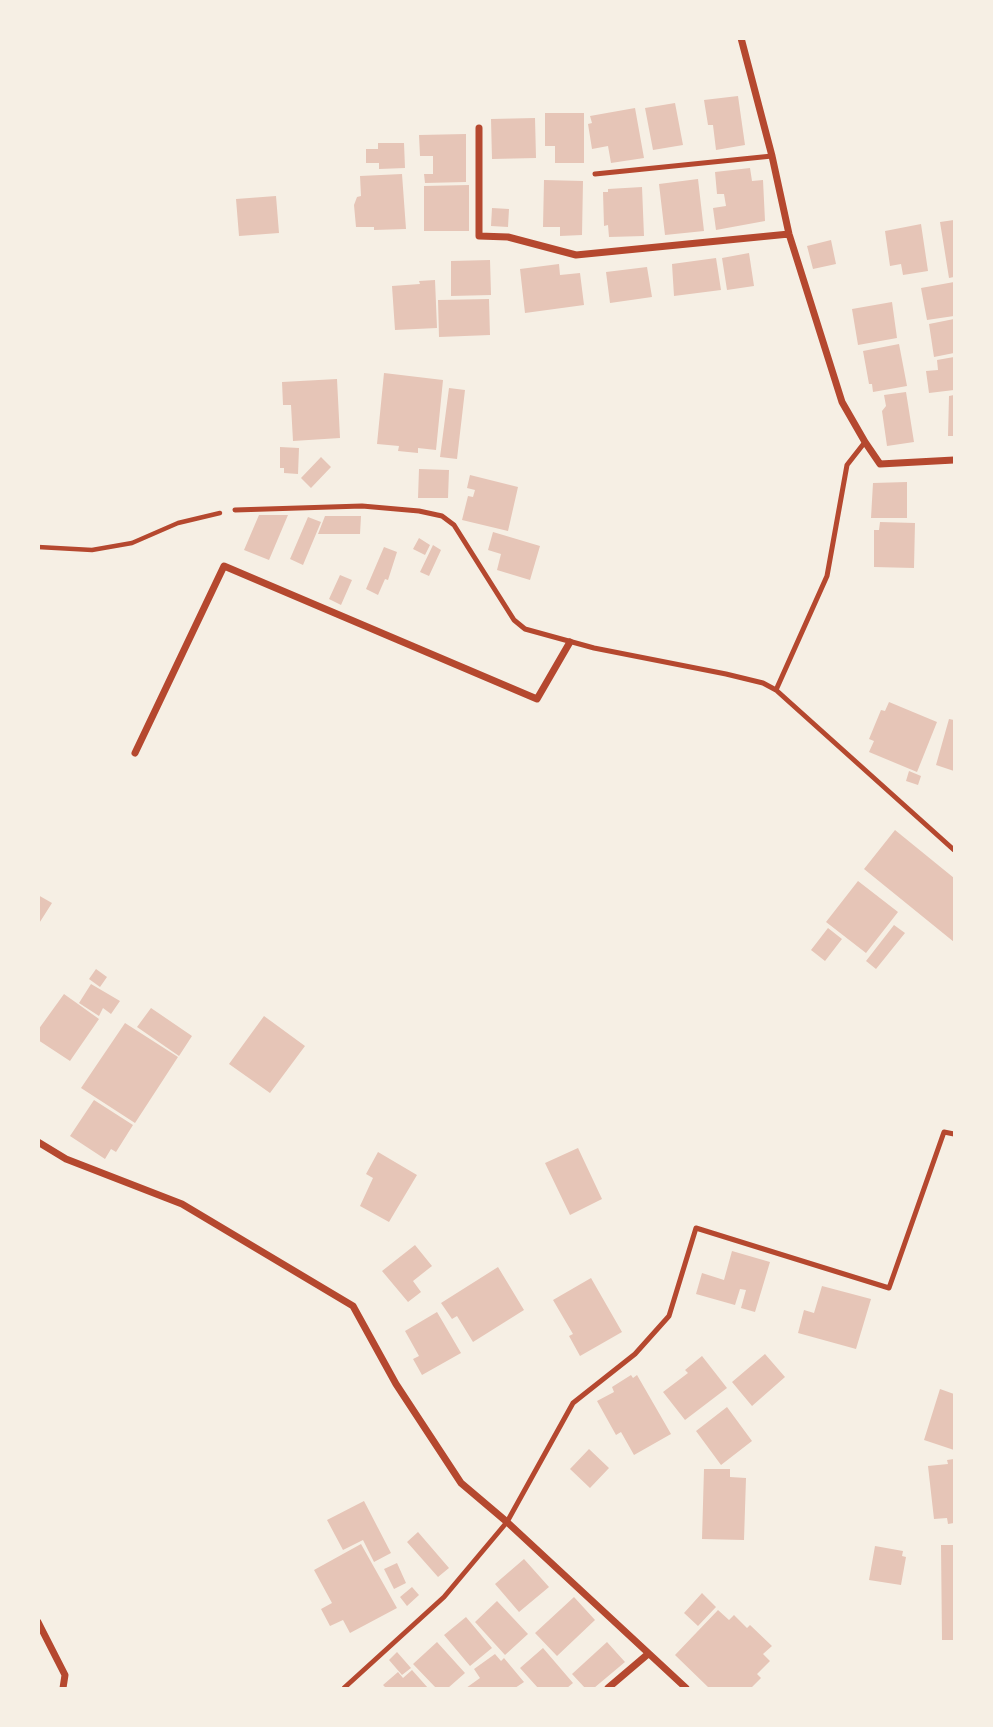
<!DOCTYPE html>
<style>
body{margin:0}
#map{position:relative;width:993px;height:1727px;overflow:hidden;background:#f6efe4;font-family:"Titillium Web",sans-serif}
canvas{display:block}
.frame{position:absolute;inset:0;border:40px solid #f6efe4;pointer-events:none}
</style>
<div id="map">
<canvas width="993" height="1727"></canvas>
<div class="frame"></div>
</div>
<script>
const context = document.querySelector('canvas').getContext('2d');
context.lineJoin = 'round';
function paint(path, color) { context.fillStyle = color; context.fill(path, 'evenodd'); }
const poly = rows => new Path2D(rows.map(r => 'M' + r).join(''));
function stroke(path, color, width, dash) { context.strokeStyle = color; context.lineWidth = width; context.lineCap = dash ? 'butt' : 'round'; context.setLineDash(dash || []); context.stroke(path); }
paint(poly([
 [738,96,745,145,716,150,713,125,708,125,704,100],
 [675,103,683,145,653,150,645,108],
 [635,108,644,158,611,163,608,146,592,149,588,124,592,123,590,116],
 [545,113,584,113,584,163,555,163,555,146,545,146],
 [535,118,536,158,492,159,491,119],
 [466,134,466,182,425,183,424,174,433,174,433,156,420,156,419,135],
 [378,143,404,143,405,168,379,169,379,163,366,163,366,149,378,149],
 [750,168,752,181,763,180,765,221,716,230,713,208,726,206,724,194,717,194,715,172],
 [402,174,406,229,374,230,374,227,356,227,354,205,357,197,361,196,360,176],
 [698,179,704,231,665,235,659,184],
 [544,180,583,181,582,235,560,236,560,227,543,227],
 [469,185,469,231,424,231,424,186],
 [642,187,644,236,609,237,608,225,604,226,603,192,608,192,608,189],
 [276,196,279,233,239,236,236,199],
 [492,208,509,209,508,227,491,226],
 [954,220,954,277,949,278,940,222],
 [921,224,928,271,903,275,901,264,890,266,885,231],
 [831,240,836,264,813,269,807,246],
 [749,253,754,286,727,290,722,258],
 [716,258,721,290,674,296,672,264],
 [490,260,491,295,451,296,451,261],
 [559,264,560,275,580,273,584,305,525,313,520,269],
 [647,267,652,297,610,303,606,272],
 [435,280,437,328,395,330,392,286,420,284,419,281],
 [954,282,954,316,927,320,921,288],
 [489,299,490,335,439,337,438,300],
 [892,302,897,338,858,345,852,309],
 [954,319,954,353,934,357,929,324],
 [899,344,907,386,873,392,872,384,869,384,863,351],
 [954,357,954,390,929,393,926,371,938,370,937,360],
 [384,373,443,380,436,450,418,448,418,453,398,451,399,446,377,444],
 [337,379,340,438,293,441,291,405,283,405,282,382],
 [449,388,465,390,457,459,440,457],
 [906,392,914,442,887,446,882,411,886,406,884,395],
 [954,395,954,436,948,436,949,396],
 [280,447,299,448,298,474,284,473,284,468,280,468],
 [321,457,331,467,311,488,301,478],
 [419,469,449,470,448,498,418,498],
 [470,475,518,487,508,531,462,520,468,496,473,497,475,490,467,488],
 [907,482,907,518,871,518,873,483],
 [259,515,288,515,269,560,244,550],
 [325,516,361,516,360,534,318,534],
 [308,517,321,522,303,565,290,559],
 [880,522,915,523,914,568,874,567,874,530,879,530],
 [493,532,540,546,530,580,497,570,501,554,488,550],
 [419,538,430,545,425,555,413,549],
 [433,545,441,550,429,576,420,572],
 [384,547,397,552,388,580,385,579,378,595,366,589],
 [340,575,352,580,341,605,329,599],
 [889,702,937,722,917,772,869,752,874,741,869,739,881,710,885,711],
 [949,719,954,720,954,771,936,765],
 [909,771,921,776,918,785,906,781],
 [895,830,954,878,954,942,864,869],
 [858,881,898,912,866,953,826,922],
 [38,895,52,903,38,925],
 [894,925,905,933,876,969,866,961],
 [828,928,842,939,825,961,811,950],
 [96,969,107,977,100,987,89,979],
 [91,984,120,1001,111,1014,103,1008,99,1016,79,1003],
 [64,994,99,1019,70,1061,38,1040,38,1030],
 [151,1008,192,1036,179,1056,137,1027],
 [264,1016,305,1046,270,1093,229,1064],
 [125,1023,178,1057,135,1123,81,1088],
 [94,1100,133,1125,116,1152,111,1149,105,1159,70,1136],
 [578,1148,602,1199,570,1215,545,1163],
 [378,1152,417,1175,389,1222,360,1206,373,1178,366,1174],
 [415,1245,432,1266,413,1281,421,1292,408,1302,382,1271],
 [732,1251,770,1262,755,1312,741,1308,746,1290,740,1289,735,1305,696,1294,702,1273,724,1280],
 [498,1267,524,1310,473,1342,457,1316,452,1319,441,1303],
 [591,1278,622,1332,580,1356,569,1336,573,1334,553,1300],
 [822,1286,871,1299,856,1349,798,1333,804,1310,814,1313],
 [437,1312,461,1353,422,1375,413,1359,419,1356,405,1331],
 [765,1354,785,1377,752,1406,732,1382],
 [702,1356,727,1388,685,1420,663,1392,688,1373,685,1370],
 [631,1375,633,1378,637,1375,671,1434,634,1455,621,1432,616,1435,597,1401,614,1392,612,1387],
 [940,1389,954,1394,954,1450,924,1440],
 [727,1407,752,1441,721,1465,696,1431],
 [589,1449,609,1468,590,1488,570,1469],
 [954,1459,954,1523,948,1524,947,1518,934,1519,928,1466,948,1464,947,1460],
 [704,1469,730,1469,730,1477,746,1478,744,1540,702,1539],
 [364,1501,391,1553,374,1562,363,1540,343,1550,327,1520],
 [418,1532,449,1568,438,1577,407,1542],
 [361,1544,397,1608,350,1633,343,1620,330,1626,321,1609,332,1603,314,1570],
 [941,1545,954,1545,954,1640,942,1640],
 [875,1546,903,1551,902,1556,906,1557,901,1585,869,1580],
 [524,1559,549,1587,519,1612,495,1584],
 [397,1563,406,1583,394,1589,384,1569],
 [412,1587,419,1595,407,1606,400,1597],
 [702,1593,716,1607,698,1626,684,1613],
 [574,1597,595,1620,557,1656,535,1633],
 [497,1601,528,1634,505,1655,475,1622],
 [718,1610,729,1620,734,1615,747,1628,750,1625,772,1646,763,1654,770,1661,757,1674,761,1678,751,1688,709,1688,675,1655],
 [466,1617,492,1648,470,1666,444,1635],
 [437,1642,465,1673,448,1688,436,1688,413,1664],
 [607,1642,625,1662,594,1688,585,1688,572,1674],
 [543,1648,573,1683,567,1688,538,1688,520,1668],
 [397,1652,411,1668,402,1675,389,1660],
 [495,1654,501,1661,504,1658,524,1682,515,1688,466,1688,480,1678,474,1669],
 [412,1670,428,1688,386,1688,383,1685,398,1672,403,1678]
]), '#e6c5b7');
stroke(poly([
 [38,547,92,550,132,543,178,523,220,513]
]), '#b5482f', 4.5);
stroke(poly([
 [595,174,772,156],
 [865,442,847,465,827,576,776,690,954,850],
 [235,510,362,506,419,511,442,516,454,525,514,620,525,629,594,648,726,674,763,683,776,690],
 [344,1688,444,1597,507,1522,573,1403,635,1354,669,1316,696,1228,889,1288,944,1132,954,1134]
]), '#b5482f', 5);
stroke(poly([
 [741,38,772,156,789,234,842,402,865,442,880,464,954,460],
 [479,128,479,236,508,237,576,255,789,234],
 [135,753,224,566,537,699,570,642],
 [38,1142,66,1159,182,1204,353,1306,396,1384,461,1483,507,1522,686,1688],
 [38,1622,65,1675,63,1688],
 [608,1688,648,1654]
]), '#b5482f', 7);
</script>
